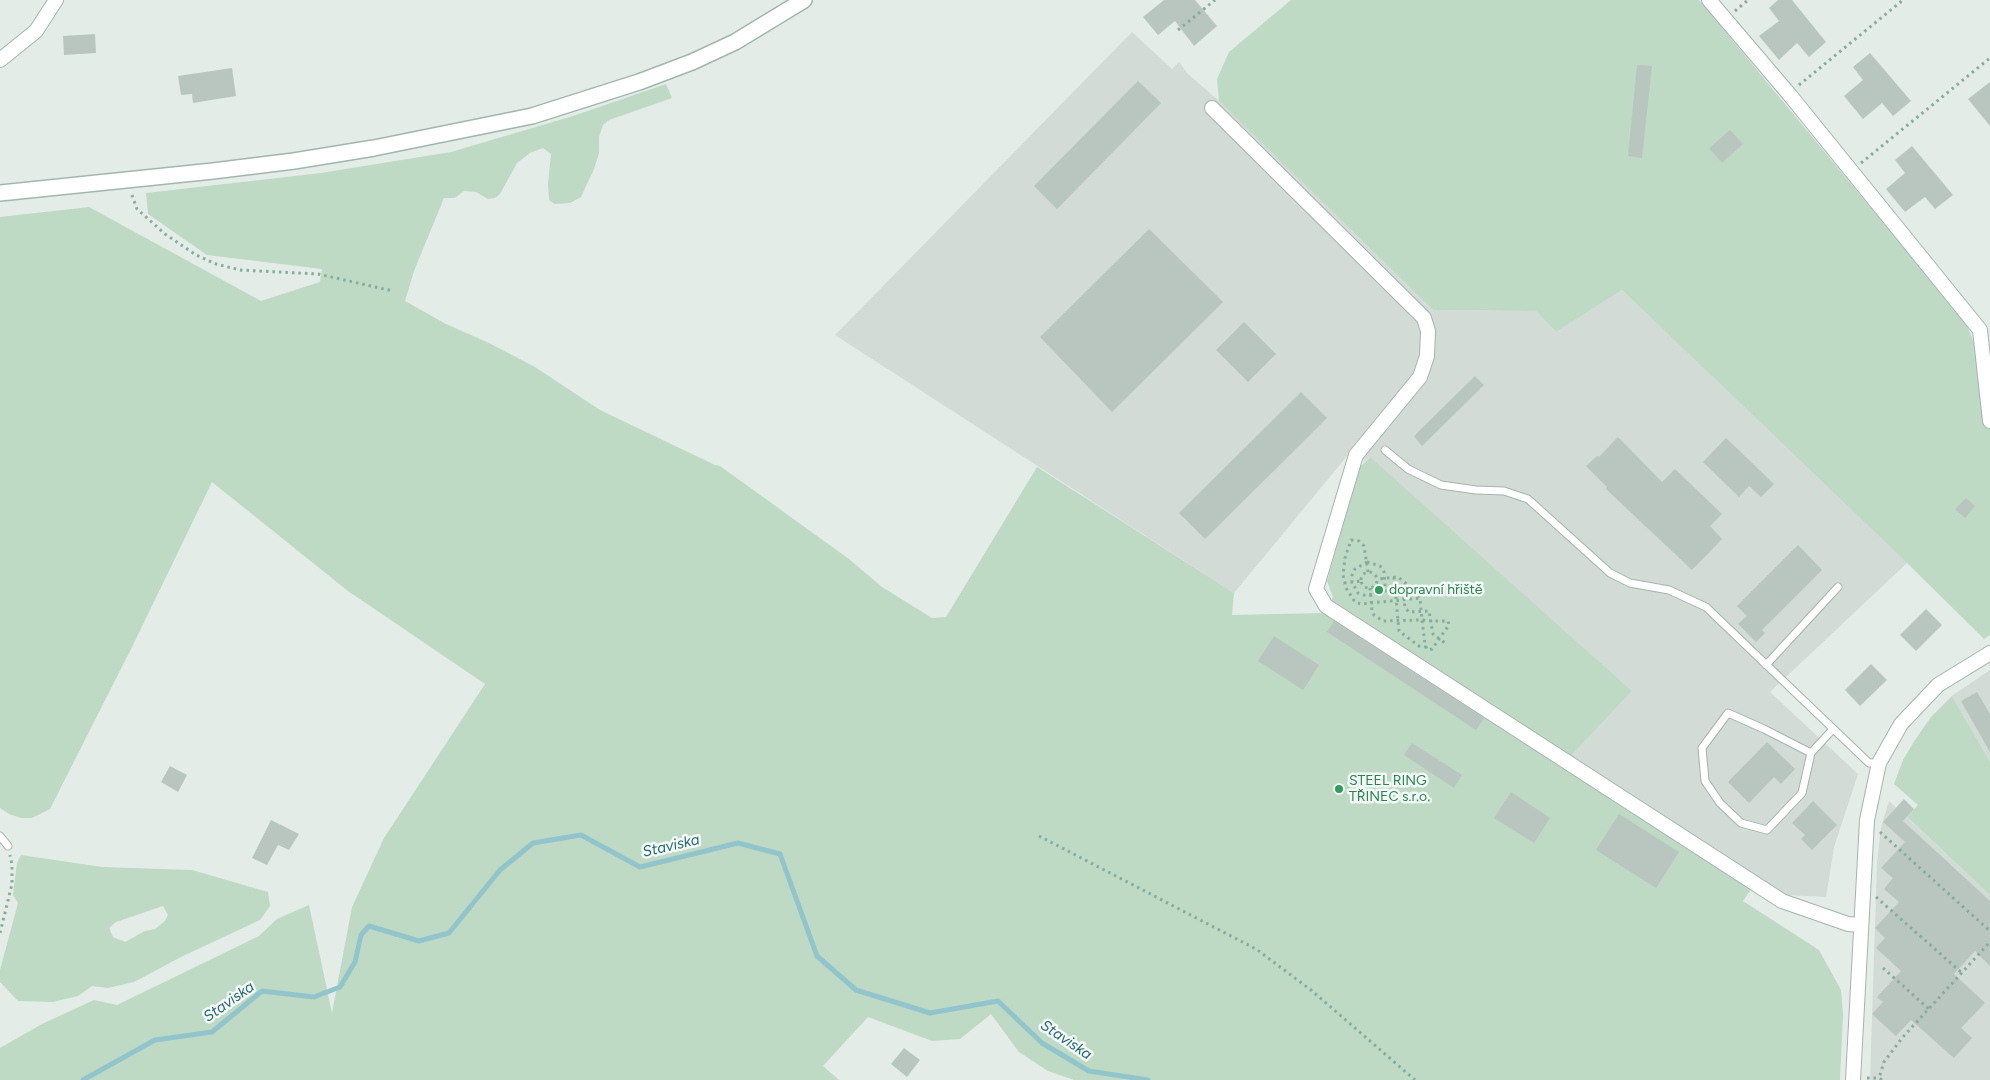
<!DOCTYPE html>
<meta charset="utf-8">
<style>
body{margin:0}
canvas{display:block;background:#e3ece7}
</style>
<canvas width="1990" height="1080"></canvas>
<script>
const context = document.querySelector('canvas').getContext('2d');
context.lineJoin = 'round';
function paint(path, color) { context.fillStyle = color; context.fill(path, 'evenodd'); }
const poly = rows => new Path2D(rows.map(r => 'M' + r).join(''));
function stroke(path, color, width, dash) { context.strokeStyle = color; context.lineWidth = width; context.lineCap = dash ? 'butt' : 'round'; context.setLineDash(dash || []); context.stroke(path); }
function label(font, color, halo, rows, align = 'center') {
  context.font = font + ' Figtree,sans-serif'; context.lineWidth = 5; context.setLineDash([]); context.textBaseline = 'middle'; context.strokeStyle = halo; context.fillStyle = color; for (const [text, x, y, turn = 0] of rows) {
    context.save(); context.translate(x, y); context.rotate((+turn || 0) * Math.PI / 180); context.textAlign = isNaN(turn) ? turn : align; if (halo) context.strokeText(text, 0, 0); context.fillText(text, 0, 0); context.restore();
  }
}
paint(poly([
 [1132,32,1172,69,1179,62,1188,74,1219,101,1433,310,1536,311,1556,332,1622,290,1907,563,1770,692,1858,774,1834,847,1826,897,1786,895,1779,905,1565,767,1572,755,1632,691,1369,457,1365,461,1352,450,1234,593,835,335],
 [1990,670,1990,762,1952,696],
 [1889,801,1990,895,1990,1080,1870,1080,1877,865,1881,827]
]), '#d2dbd6');
paint(poly([
 [1291,0,1699,0,1966,323,1977,351,1990,375,1990,635,1984,639,1907,563,1622,290,1556,332,1536,311,1433,310,1219,101,1217,79,1229,52],
 [666,84,672,98,609,120,603,125,599,137,599,153,594,169,581,197,570,203,554,204,549,200,548,184,551,154,543,148,530,153,517,163,500,194,495,198,488,199,476,192,464,191,455,198,444,198,414,271,405,301,446,324,489,343,535,367,600,410,715,465,720,466,849,559,882,587,932,618,946,617,1037,467,1234,593,1232,615,1325,613,1333,597,1327,581,1360,467,1370,457,1632,691,1572,755,1565,767,1752,888,1743,901,1819,950,1841,990,1843,1015,1840,1080,1074,1080,1048,1071,1019,1052,991,1014,960,1039,932,1041,868,1017,823,1066,839,1080,0,1080,0,1048,42,1024,94,1000,117,1005,259,936,277,919,309,905,332,1013,352,907,384,838,485,684,348,591,212,482,133,645,50,809,32,818,21,818,9,814,0,808,0,217,89,207,261,301,320,282,322,269,207,255,148,214,146,193,321,173,451,152,573,116],
 [1952,696,1990,762,1990,895,1907,817,1918,805,1894,784,1903,760,1915,740,1931,717],
 [21,855,102,867,192,870,268,892,270,906,260,920,181,957,134,982,108,988,92,986,78,996,53,1002,18,1001,0,982,0,970,18,903,13,895,17,863],
 [163,906,168,915,165,921,155,929,145,931,125,942,113,937,109,928,116,922]
]), '#bedac4');
stroke(poly([
 [83,1080,155,1040,212,1032,262,991,314,997,340,987,355,962,361,935,369,926,419,941,449,933,500,870,533,843,581,835,640,867,738,843,780,854,817,956,856,990,930,1013,998,1001,1042,1043,1089,1071,1148,1080]
]), '#91c5cb', 5);
paint(poly([
 [1164,0,1195,0,1217,26,1194,46,1175,21,1158,35,1143,17],
 [1778,0,1792,0,1826,42,1809,57,1797,43,1779,60,1759,36,1779,21,1769,8],
 [95,34,96,53,64,55,63,36],
 [1870,53,1911,101,1893,116,1882,103,1863,119,1844,96,1863,80,1853,67],
 [1637,65,1652,66,1642,158,1628,156],
 [232,68,236,96,193,103,192,94,181,95,178,76],
 [1138,81,1161,103,1057,209,1034,186],
 [1990,82,1990,126,1968,99],
 [1730,130,1743,144,1722,163,1709,148],
 [1912,146,1953,195,1935,209,1925,197,1905,212,1886,189,1905,173,1895,160],
 [1149,229,1223,302,1112,412,1040,337],
 [1244,322,1276,354,1248,382,1216,350],
 [1475,376,1484,385,1422,446,1414,436],
 [1301,392,1327,418,1205,539,1179,513],
 [1618,437,1662,482,1675,469,1722,514,1710,526,1722,539,1692,570,1606,489,1607,487,1586,466,1597,456,1599,457],
 [1726,438,1774,484,1761,497,1749,486,1739,497,1703,462],
 [1966,498,1975,506,1965,518,1955,509],
 [1798,545,1822,570,1762,630,1765,633,1756,642,1738,624,1747,616,1737,606],
 [1926,609,1942,625,1916,651,1900,635],
 [1334,621,1484,718,1476,730,1327,632],
 [1274,636,1319,665,1303,690,1258,661],
 [1871,664,1887,680,1860,706,1845,690],
 [1977,692,1990,714,1990,752,1961,701],
 [1767,742,1795,769,1781,784,1774,777,1749,803,1728,782],
 [1412,743,1462,775,1454,788,1404,755],
 [170,766,187,775,178,792,161,782],
 [1511,792,1550,818,1534,843,1494,818],
 [1904,799,1914,809,1903,821,1990,901,1990,966,1975,951,1954,974,1985,1003,1961,1028,1972,1038,1954,1058,1911,1020,1896,1036,1872,1014,1883,1002,1877,997,1901,971,1876,948,1885,938,1875,928,1899,902,1884,889,1893,878,1881,868,1905,842,1883,822],
 [1813,801,1837,825,1812,850,1801,839,1805,835,1792,823],
 [1619,814,1679,852,1656,888,1596,850],
 [271,820,299,834,289,850,278,845,267,865,252,858],
 [904,1048,920,1060,907,1077,891,1064]
]), '#b9c6c0');
const lane = poly([
 [1385,450,1408,469,1441,485,1476,490,1504,491,1528,499,1610,573,1630,583,1669,590,1706,607,1869,763,1879,763],
 [1766,665,1838,587],
 [1811,753,1764,729,1728,713,1702,748,1705,781,1720,803,1741,823,1767,830,1802,793,1811,753,1833,729],
 [0,836,8,846]
]);
const street = poly([
 [1709,0,1789,94,1980,330,1990,421],
 [0,60,36,31,56,0],
 [1212,108,1424,318,1428,331,1427,356,1420,377,1356,455,1316,589,1326,606,1782,901,1848,924,1861,925],
 [1853,1080,1867,820,1879,763,1901,724,1938,685,1990,653]
]);
const secondary = poly([
 [0,193,213,171,294,161,374,148,532,116,639,82,692,62,735,42,804,0]
]);
stroke(lane, '#a6b3ae', 9);
stroke(street, '#a6b3ae', 16);
stroke(secondary, '#a3b6ae', 18);
stroke(poly([
 [1735,11,1748,0],
 [1178,30,1215,0],
 [1799,85,1903,0],
 [1861,163,1990,58],
 [132,195,137,209,165,234,196,255,216,264,240,270,318,274,393,291],
 [1367,562,1380,566,1384,572,1385,585,1383,591,1377,594,1364,595,1358,593,1352,582,1352,575,1355,569,1367,562],
 [1368,572,1364,546,1359,541,1351,540,1345,558,1343,575,1346,588,1355,602,1361,604,1420,598],
 '1361 580a8 8 0 1 1 16 0a8 8 0 1 1-16 0Z',
 [1394,577,1399,631,1419,646,1426,647],
 [1344,583,1361,581],
 [1370,588,1372,611,1374,615,1383,621,1419,620,1422,620,1431,621,1448,621,1449,625,1432,649,1428,650,1426,647,1425,644,1422,620,1421,610,1420,598,1419,594,1398,577,1377,579],
 [1384,591,1400,589,1403,591,1405,608,1409,612,1429,611,1433,634,1445,643],
 [1880,832,1990,931],
 [1039,836,1256,949,1311,990,1415,1080],
 [1876,897,1962,973],
 [0,933,12,884,12,865,10,855],
 [1883,968,1929,1009],
 [1867,1078,1879,1078],
 [1882,1080,1879,1078,1884,1062,1902,1038,1990,942]
]), '#87ac9e', 3, [2.5, 4]);
stroke(lane, '#fff', 7);
stroke(street, '#fff', 14);
stroke(secondary, '#fff', 15);
for (const [x, y, r, color] of [
 [1379,590,5,"#2e9e5b"],
 [1339,789,5,"#2e9e5b"]
]) { const dot = new Path2D(); dot.arc(x, y, r, 0, 2 * Math.PI); context.fillStyle = color; context.fill(dot); stroke(dot, '#f4f8f6', 2); }
label('14px', '#27864d', '#f4f8f6', [
 ["dopravní hřiště",1389,590],
 ["STEEL RING",1349,781],
 ["TŘINEC s.r.o.",1349,797]
], 'left');
label('italic 15px', '#256971', '#f4f8f6', [
 ["Staviska",671,846,-13],
 ["Staviska",229,1002,-35],
 ["Staviska",1066,1040,34]
]);
</script>
